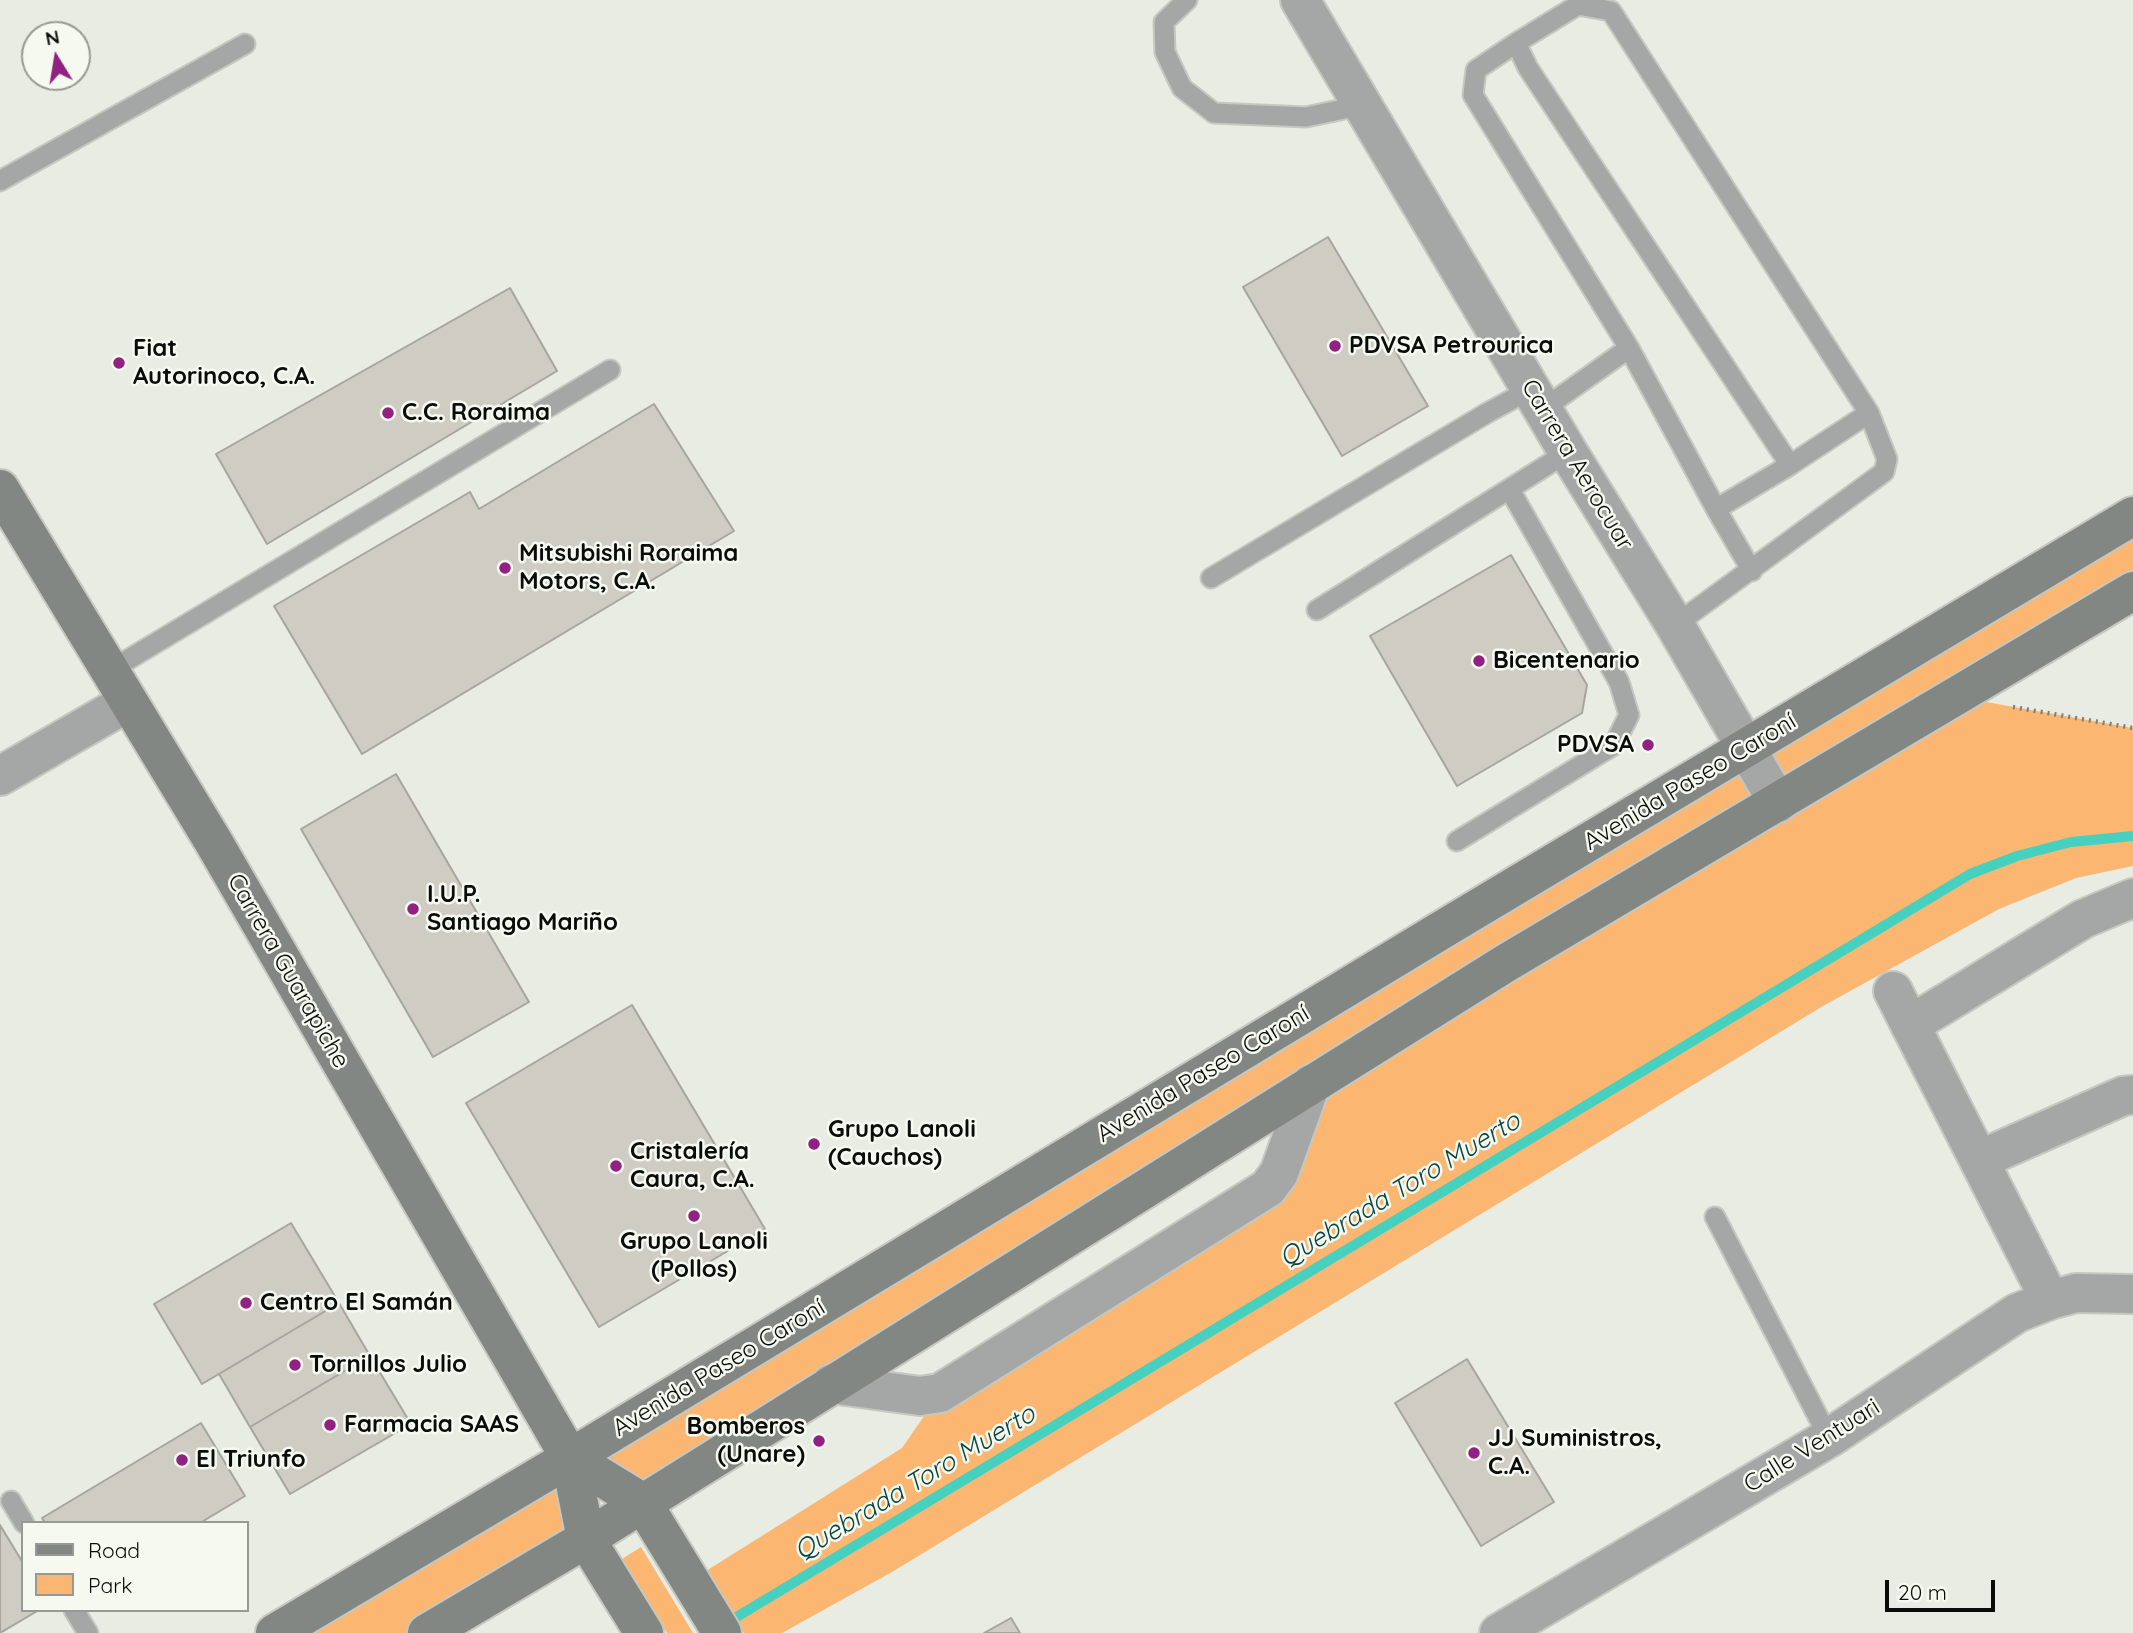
<!DOCTYPE html>
<meta charset="utf-8">
<style>
body{margin:0}
#map{position:relative;width:2133px;height:1633px;overflow:hidden;background:#e8ece3;font-family:Quicksand,sans-serif}
canvas{display:block}
.legend{position:absolute;left:21px;top:1521px;width:228px;height:91px;box-sizing:border-box;background:#f5f9f0;border:2px solid #979a94;margin:0;padding:9px 12px;list-style:none;font-size:21px;color:#0b0c09}
.legend li{display:flex;align-items:center;gap:14px;height:35px}
.legend b{width:35px;border:2px solid #979a94}
.north{position:absolute;left:21px;top:21px;width:70px;height:70px;box-sizing:border-box;background:#f5f9f0;border:2px solid #979a94;border-radius:50%;rotate:349deg;font-size:19px;font-weight:700;line-height:28px;text-align:center;color:#0b0c09}
.north::after{content:'';display:block;margin:auto;width:24px;height:32px;background:#912182;clip-path:polygon(50% 0,100% 100%,50% 72%,0 100%)}
.scale{position:absolute;left:1885px;top:1580px;width:110px;height:32px;box-sizing:border-box;border:4px solid #0b0c09;border-top:0;padding-left:9px;font-size:21px;line-height:24px;white-space:nowrap;color:#0b0c09;-webkit-text-stroke:5px #f5f9f0;paint-order:stroke}
</style>
<div id="map">
<canvas width="2133" height="1633"></canvas>
<ul class="legend">
<li><b style="height:9px;background:#828783"></b>Road</li>
<li><b style="height:19px;background:#fbb672"></b>Park</li>
</ul>
<div class="north">N</div>
<div class="scale">20 m</div>
</div>
<script>
const context = document.querySelector('canvas').getContext('2d');
context.lineJoin = 'round';
function paint(path, color) { context.fillStyle = color; context.fill(path, 'evenodd'); }
const poly = rows => new Path2D(rows.map(r => 'M' + r).join(''));
function stroke(path, color, width, dash) { context.strokeStyle = color; context.lineWidth = width; context.lineCap = dash ? 'butt' : 'round'; context.setLineDash(dash || []); context.stroke(path); }
function label(font, color, halo, rows, align = 'center') {
  context.font = font + ' Quicksand,sans-serif'; context.lineWidth = 5; context.setLineDash([]); context.textBaseline = 'middle'; context.strokeStyle = halo; context.fillStyle = color; for (const [text, x, y, turn = 0] of rows) {
    context.save(); context.translate(x, y); context.rotate((+turn || 0) * Math.PI / 180); context.textAlign = isNaN(turn) ? turn : align; if (halo) context.strokeText(text, 0, 0); context.fillText(text, 0, 0); context.restore();
  }
}
paint(poly([
 [2133,516,2133,591,1958,697,2133,728,2133,866,2076,878,1999,909,1823,1006,892,1572,782,1633,744,1633,706,1571,902,1448,940,1393,1268,1188,1311,1085,642,1502,571,1458,586,1539,427,1633,275,1633],
 [641,1547,693,1633,667,1633,622,1559]
]), '#fbb672');
stroke(poly([
 [725,1624,1970,874,2017,856,2071,842,2133,836]
]), '#46d0c0', 10);
const building = poly([
 [1328,237,1428,406,1342,456,1243,287,1328,237],
 [510,288,557,371,267,544,216,454,510,288],
 [654,404,734,531,362,754,274,606,470,492,479,509,654,404],
 [1511,555,1587,685,1582,713,1457,786,1370,636,1511,555],
 [396,774,529,1002,433,1057,301,829,396,774],
 [632,1005,765,1229,599,1327,466,1103,632,1005],
 [291,1223,339,1303,202,1384,154,1304,291,1223],
 [339,1303,370,1356,250,1427,219,1374,339,1303],
 [370,1356,411,1424,290,1494,250,1427,370,1356],
 [1467,1359,1554,1502,1481,1546,1395,1403,1467,1359],
 [201,1423,245,1496,200,1523,45,1523,42,1518,201,1423],
 [0,1525,23,1563,23,1610,39,1610,0,1633,0,1525],
 [1011,1618,1020,1633,984,1633,1011,1618]
]);
paint(building, '#ceccc3');
stroke(building, '#a7a59d', 2);
const lane = poly([
 [1187,0,1164,22,1165,52,1182,88,1214,113,1306,117,1363,105],
 [1516,43,1578,5,1611,11,1869,413,1887,459,1884,472,1675,625],
 [0,181,245,44],
 [1629,348,1716,509],
 [1543,409,1629,348,1473,95,1476,70,1516,43,1528,68,1790,465],
 [1752,571,1716,509,1790,465,1869,413],
 [1211,578,1487,413,1531,389],
 [1317,610,1568,452],
 [109,671,610,370],
 [1457,841,1614,745,1629,715,1619,682,1510,490],
 [1715,1217,1829,1438],
 [11,1501,24,1523],
 [74,1610,88,1633]
]);
const street = poly([
 [1300,0,1568,452,1675,625,1778,803],
 [0,776,128,702],
 [1893,991,2050,1300],
 [1910,1025,2083,919,2133,898],
 [1979,1160,2123,1096,2133,1095],
 [831,1384,920,1396,940,1393,1268,1188,1279,1173,1311,1084],
 [1499,1633,1829,1438,2017,1313,2050,1300,2076,1293,2133,1294]
]);
const secondary = poly([
 [0,489,213,841,570,1458,586,1539,644,1633],
 [570,1458,642,1502,722,1633],
 [275,1633,570,1458,1450,925,2133,516],
 [427,1633,586,1539,1506,963,2133,591]
]);
stroke(lane, '#c5c8c0', 23);
stroke(street, '#c5c8c0', 42);
stroke(secondary, '#c5c8c0', 42);
stroke(poly([
 [2013,707,2133,728]
]), '#7d7f79', 4.5, [2, 5]);
stroke(lane, '#a4a7a5', 19);
stroke(street, '#a4a7a5', 38);
stroke(secondary, '#828783', 38);
for (const [x, y, r, color] of [
 [1335,346,7,"#912182"],
 [119,363,7,"#912182"],
 [388,413,7,"#912182"],
 [505,568,7,"#912182"],
 [1479,661,7,"#912182"],
 [1648,745,7,"#912182"],
 [413,909,7,"#912182"],
 [814,1144,7,"#912182"],
 [616,1166,7,"#912182"],
 [694,1216,7,"#912182"],
 [246,1303,7,"#912182"],
 [295,1365,7,"#912182"],
 [330,1425,7,"#912182"],
 [819,1441,7,"#912182"],
 [1474,1453,7,"#912182"],
 [182,1460,7,"#912182"]
]) { const dot = new Path2D(); dot.arc(x, y, r, 0, 2 * Math.PI); context.fillStyle = color; context.fill(dot); stroke(dot, '#f5f9f0', 2.5); }
label('bold 24px', '#0b0c09', '#f5f9f0', [
 ["PDVSA Petrourica",1349,346],
 ["Fiat",133,349],
 ["Autorinoco, C.A.",133,377],
 ["C.C. Roraima",402,413],
 ["Mitsubishi Roraima",519,554],
 ["Motors, C.A.",519,582],
 ["Bicentenario",1493,661],
 ["PDVSA",1634,745,"right"],
 ["I.U.P.",427,895],
 ["Santiago Mariño",427,923],
 ["Grupo Lanoli",828,1130],
 ["(Cauchos)",828,1158],
 ["Cristalería",630,1152],
 ["Caura, C.A.",630,1180],
 ["Grupo Lanoli",694,1242,"center"],
 ["(Pollos)",694,1270,"center"],
 ["Centro El Samán",260,1303],
 ["Tornillos Julio",309,1365],
 ["Farmacia SAAS",344,1425],
 ["Bomberos",805,1427,"right"],
 ["(Unare)",805,1455,"right"],
 ["JJ Suministros,",1488,1439],
 ["C.A.",1488,1467],
 ["El Triunfo",196,1460]
], 'left');
label('24px', '#0b0c09', '#f5f9f0', [
 ["Carrera Aerocuar",1577,465,59],
 ["Avenida Paseo Caroní",1690,782,-31],
 ["Carrera Guarapiche",288,971,60],
 ["Avenida Paseo Caroní",1203,1074,-31],
 ["Avenida Paseo Caroní",719,1368,-31],
 ["Calle Ventuari",1812,1446,-32]
]);
label('italic 26px', '#094741', '#f5f9f0', [
 ["Quebrada Toro Muerto",1400,1190,-31],
 ["Quebrada Toro Muerto",915,1483,-31]
]);
</script>
